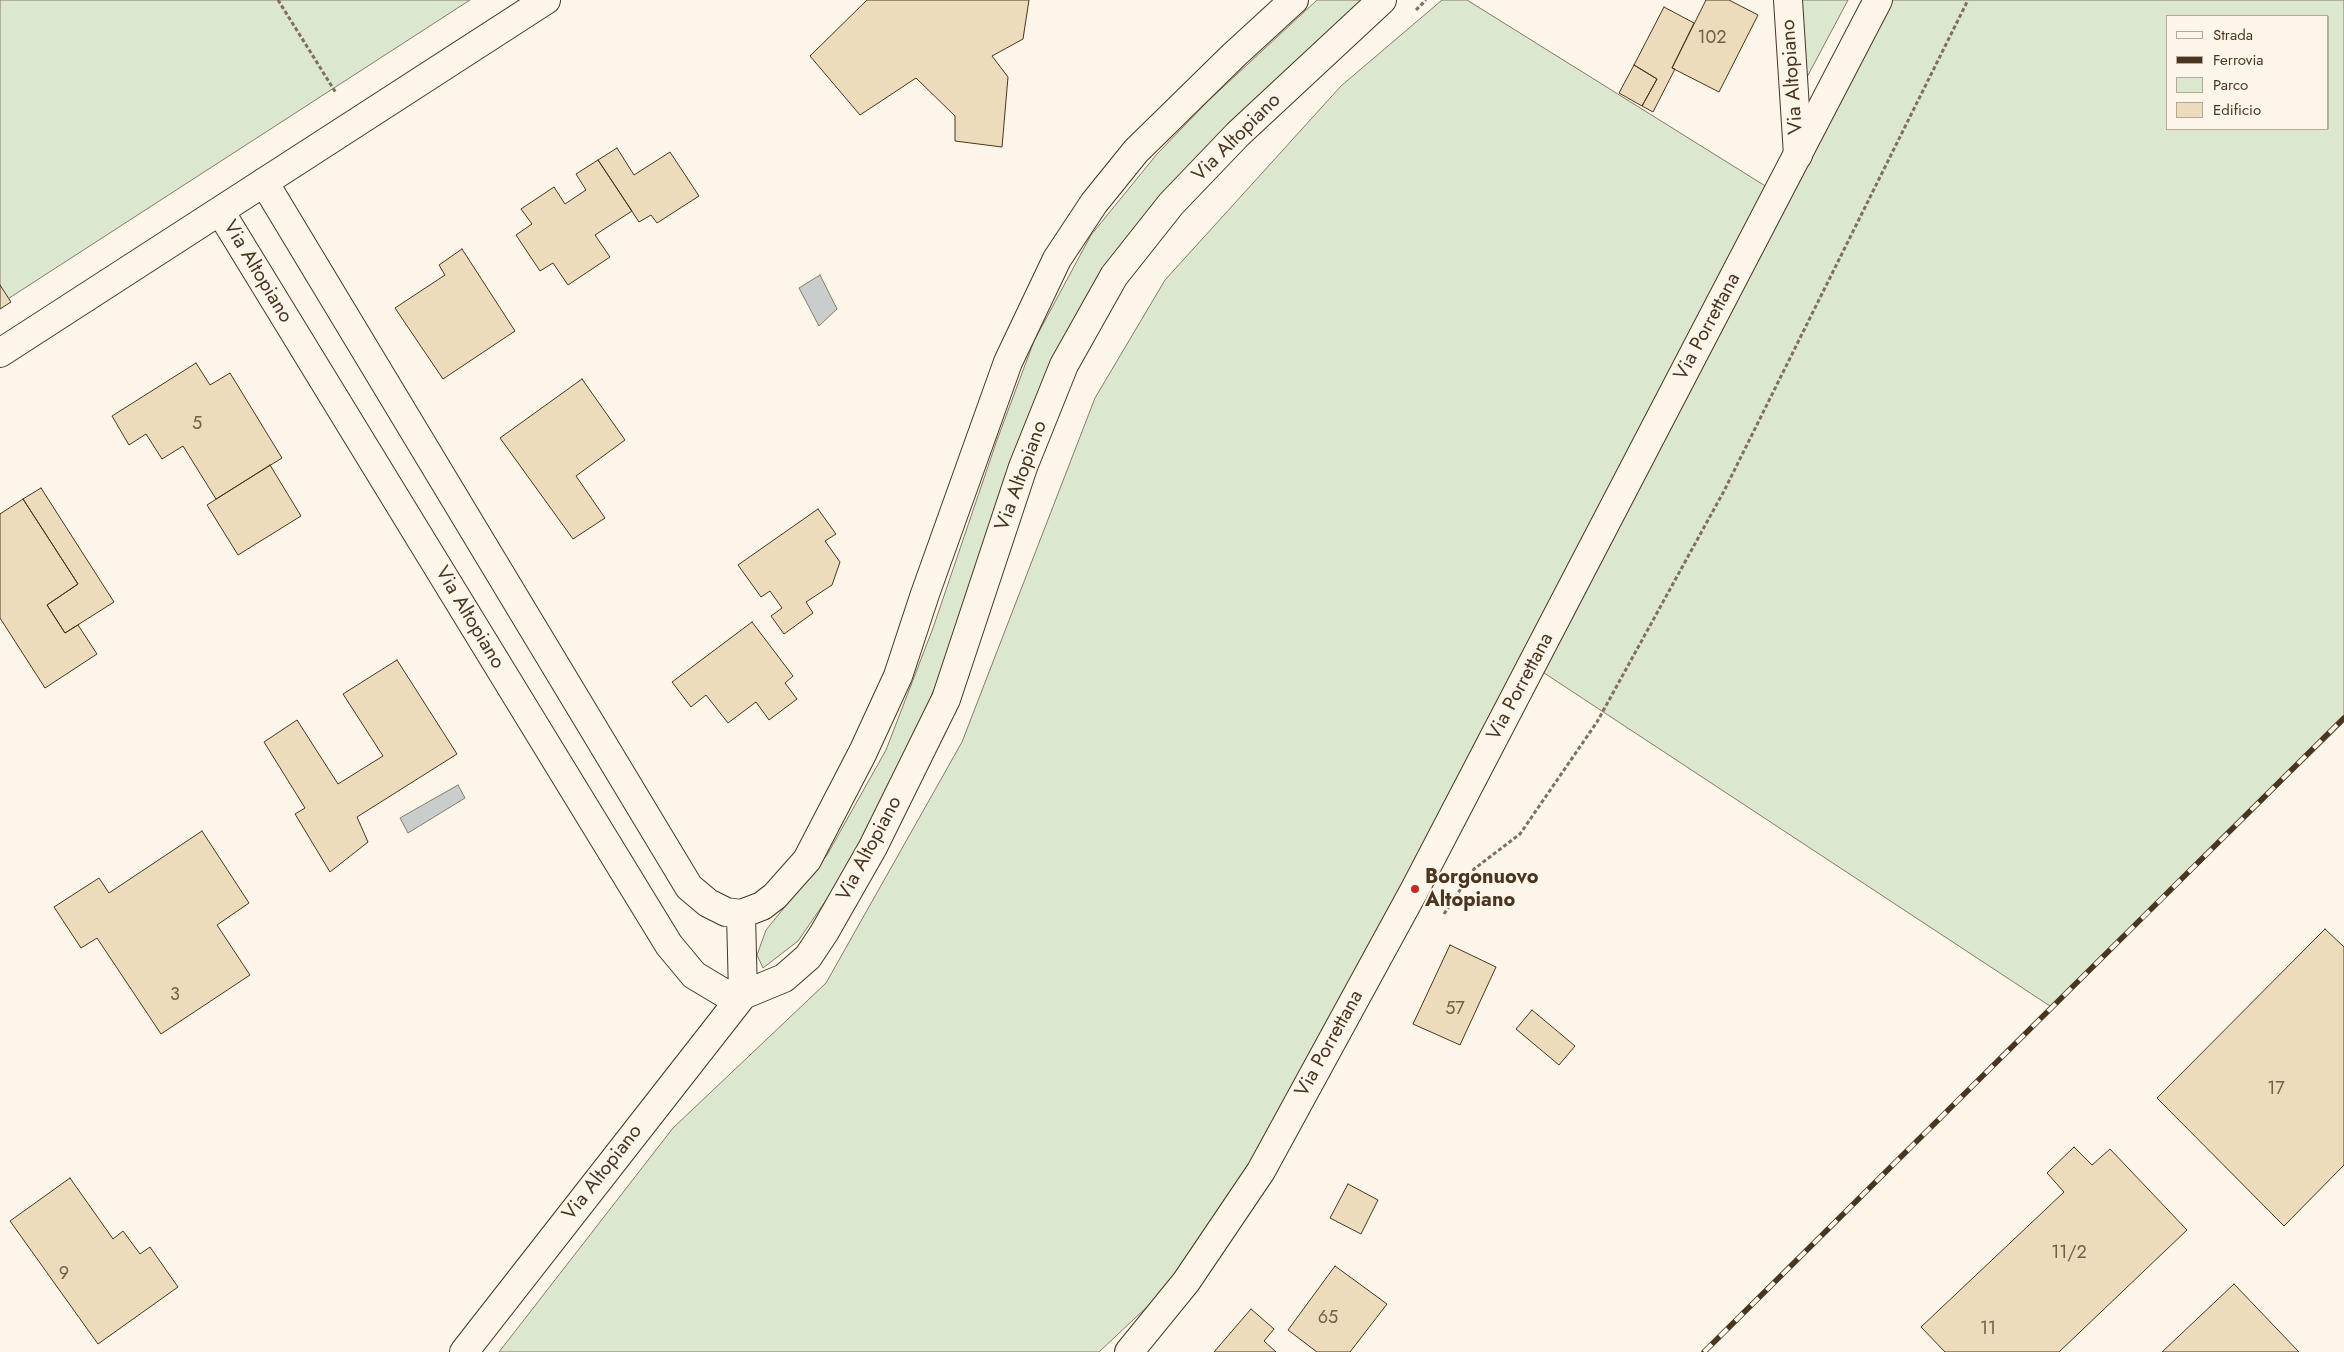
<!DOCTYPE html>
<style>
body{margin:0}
#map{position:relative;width:2344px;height:1352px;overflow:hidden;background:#fbf6e9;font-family:Jost,sans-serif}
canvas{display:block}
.legend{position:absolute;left:2166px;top:15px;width:162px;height:115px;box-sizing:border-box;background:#fbf6e9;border:1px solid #b4a999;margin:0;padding:6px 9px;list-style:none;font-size:15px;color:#4a3520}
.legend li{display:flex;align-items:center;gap:10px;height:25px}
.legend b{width:25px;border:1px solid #b4a999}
</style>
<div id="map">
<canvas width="2344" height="1352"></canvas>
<ul class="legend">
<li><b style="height:6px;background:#fbf6e9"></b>Strada</li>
<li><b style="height:6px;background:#4a3520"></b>Ferrovia</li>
<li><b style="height:14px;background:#dce7d0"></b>Parco</li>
<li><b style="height:14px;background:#ecdcbc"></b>Edificio</li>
</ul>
</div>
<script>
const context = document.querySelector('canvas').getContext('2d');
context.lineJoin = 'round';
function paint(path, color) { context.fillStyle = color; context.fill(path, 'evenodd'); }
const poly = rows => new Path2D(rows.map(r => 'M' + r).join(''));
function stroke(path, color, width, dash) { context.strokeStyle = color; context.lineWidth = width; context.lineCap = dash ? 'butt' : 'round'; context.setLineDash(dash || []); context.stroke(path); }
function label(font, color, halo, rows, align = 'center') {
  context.font = font + ' Jost,sans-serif'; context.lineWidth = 4; context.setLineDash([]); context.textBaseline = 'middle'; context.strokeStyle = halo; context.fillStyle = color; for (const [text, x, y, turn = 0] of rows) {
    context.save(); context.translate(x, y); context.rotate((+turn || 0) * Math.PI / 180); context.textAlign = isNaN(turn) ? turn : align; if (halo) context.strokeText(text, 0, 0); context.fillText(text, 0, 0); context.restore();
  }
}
const green = poly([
 [0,0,470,0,0,304,0,0],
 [1317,0,1362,0,1144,219,942,671,873,832,798,941,763,968,757,955,766,930,827,855,886,750,933,628,997,440,1034,341,1091,235,1157,154,1208,101,1317,0],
 [1442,0,1467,0,1783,197,1889,0,2344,0,2344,722,2053,1008,1535,667,1233,1226,1099,1352,499,1352,673,1128,826,983,962,742,1095,398,1165,280,1341,86,1442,0],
 [2168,16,2328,16,2328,129,2168,129,2168,16],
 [1802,0,1848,0,1806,79,1802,0]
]);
paint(green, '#dce7d0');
stroke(green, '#887966', 1);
const water = poly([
 [820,275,837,309,819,326,799,288,820,275],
 [458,785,465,798,408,833,400,818,458,785]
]);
paint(water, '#c9cecd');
stroke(water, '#887966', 1);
const building = poly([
 [867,0,1029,0,1023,39,992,56,1008,77,1002,147,955,141,955,116,916,78,860,115,810,56,867,0],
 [1706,0,1729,0,1758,15,1719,92,1672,68,1706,0],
 [1664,7,1694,23,1672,68,1675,69,1653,112,1642,106,1657,79,1634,65,1664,7],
 [1634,65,1657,79,1642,106,1619,93,1634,65],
 [617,148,634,175,670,152,699,196,657,223,651,215,639,222,598,160,617,148],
 [598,160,632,211,595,235,610,257,568,285,553,263,540,271,516,235,532,224,521,209,554,187,565,204,586,190,576,174,598,160],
 [462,249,515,331,443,379,395,308,445,275,439,265,462,249],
 [0,285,11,302,0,309,0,285],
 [196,363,210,385,230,373,282,458,216,499,183,446,162,459,146,434,129,445,112,416,196,363],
 [582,379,625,440,576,476,605,518,573,539,500,438,582,379],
 [270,465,301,516,238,555,207,505,270,465],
 [41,488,114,602,65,633,47,605,78,584,23,499,41,488],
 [23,499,78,584,47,605,65,633,78,625,97,654,45,688,0,618,0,514,23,499],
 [818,509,836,534,825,541,840,562,832,585,806,602,813,613,784,634,771,616,782,608,770,591,761,597,738,565,818,509],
 [752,622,793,676,785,683,797,699,769,720,756,702,728,723,706,695,691,707,672,682,752,622],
 [397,660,457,754,357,817,368,842,330,872,295,814,305,808,264,742,297,720,338,784,383,756,343,694,397,660],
 [202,831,249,903,217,925,250,975,161,1034,97,938,81,948,54,907,99,878,109,893,202,831],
 [2325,929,2344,947,2344,1165,2284,1226,2157,1098,2325,929],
 [1450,945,1496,967,1460,1045,1413,1024,1450,945],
 [1532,1010,1575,1046,1559,1065,1516,1029,1532,1010],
 [2074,1147,2092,1165,2110,1149,2187,1230,2059,1352,1945,1352,1921,1327,2064,1192,2047,1173,2074,1147],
 [70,1178,113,1239,123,1231,140,1254,150,1247,178,1287,98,1344,10,1221,70,1178],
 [1348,1184,1378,1200,1361,1234,1330,1218,1348,1184],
 [1335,1266,1387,1304,1350,1352,1317,1352,1288,1330,1335,1266],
 [2234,1284,2299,1352,2162,1352,2234,1284],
 [1251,1309,1274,1329,1264,1341,1276,1352,1214,1352,1251,1309]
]);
paint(building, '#ecdcbc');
stroke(building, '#4a3520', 1);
const street = poly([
 [1788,0,1798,155],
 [264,182,689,887,708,903,726,912,741,914,762,906,775,896,807,860,863,752,898,676,925,594,1008,362,1057,259,1094,203,1136,151,1234,55,1294,0],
 [220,211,669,945,694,975,724,993,743,995,784,978,808,957,824,933,873,847,946,699,1023,467,1064,365,1114,276,1171,204,1238,134,1382,0],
 [0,353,546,0],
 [464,1352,743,995,741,914]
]);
const secondary = poly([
 [1129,1352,1186,1282,1261,1171,1415,889,1878,0]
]);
stroke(street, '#4a3520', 30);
stroke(secondary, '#4a3520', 30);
stroke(poly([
 [278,0,336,93],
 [1416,10,1426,0],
 [1444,914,1474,869,1520,834,1597,722,1724,491,1968,0]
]), '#7f6f5c', 3, [4, 2.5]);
stroke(street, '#fbf6e9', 28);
stroke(secondary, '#fbf6e9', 28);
const rail = poly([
 [1704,1352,2344,718]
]);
stroke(rail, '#4a3520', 5.5);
stroke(rail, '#fbf6e9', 4, [11]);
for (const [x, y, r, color] of [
 [1415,889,5,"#c62828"]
]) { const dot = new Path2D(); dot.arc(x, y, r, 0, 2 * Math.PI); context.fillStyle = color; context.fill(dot); stroke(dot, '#fbf6e9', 2); }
label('18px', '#725f47', null, [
 ["102",1712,39],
 ["5",197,425],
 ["3",175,996],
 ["57",1455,1010],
 ["17",2276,1090],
 ["11/2",2069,1254],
 ["9",64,1275],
 ["65",1328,1319],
 ["11",1988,1330]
]);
label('20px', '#4a3520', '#fbf6e9', [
 ["Via Altopiano",1793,77,-94],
 ["Via Altopiano",1237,138,-45],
 ["Via Altopiano",257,272,59],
 ["Via Porrettana",1708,327,-62],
 ["Via Altopiano",1022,476,-70],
 ["Via Altopiano",469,618,59],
 ["Via Porrettana",1521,687,-62],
 ["Via Altopiano",870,849,-62],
 ["Via Porrettana",1330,1044,-61],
 ["Via Altopiano",603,1173,-52]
]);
label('bold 20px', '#4a3520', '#fbf6e9', [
 ["Borgonuovo",1425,878],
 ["Altopiano",1425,901]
], 'left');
</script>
